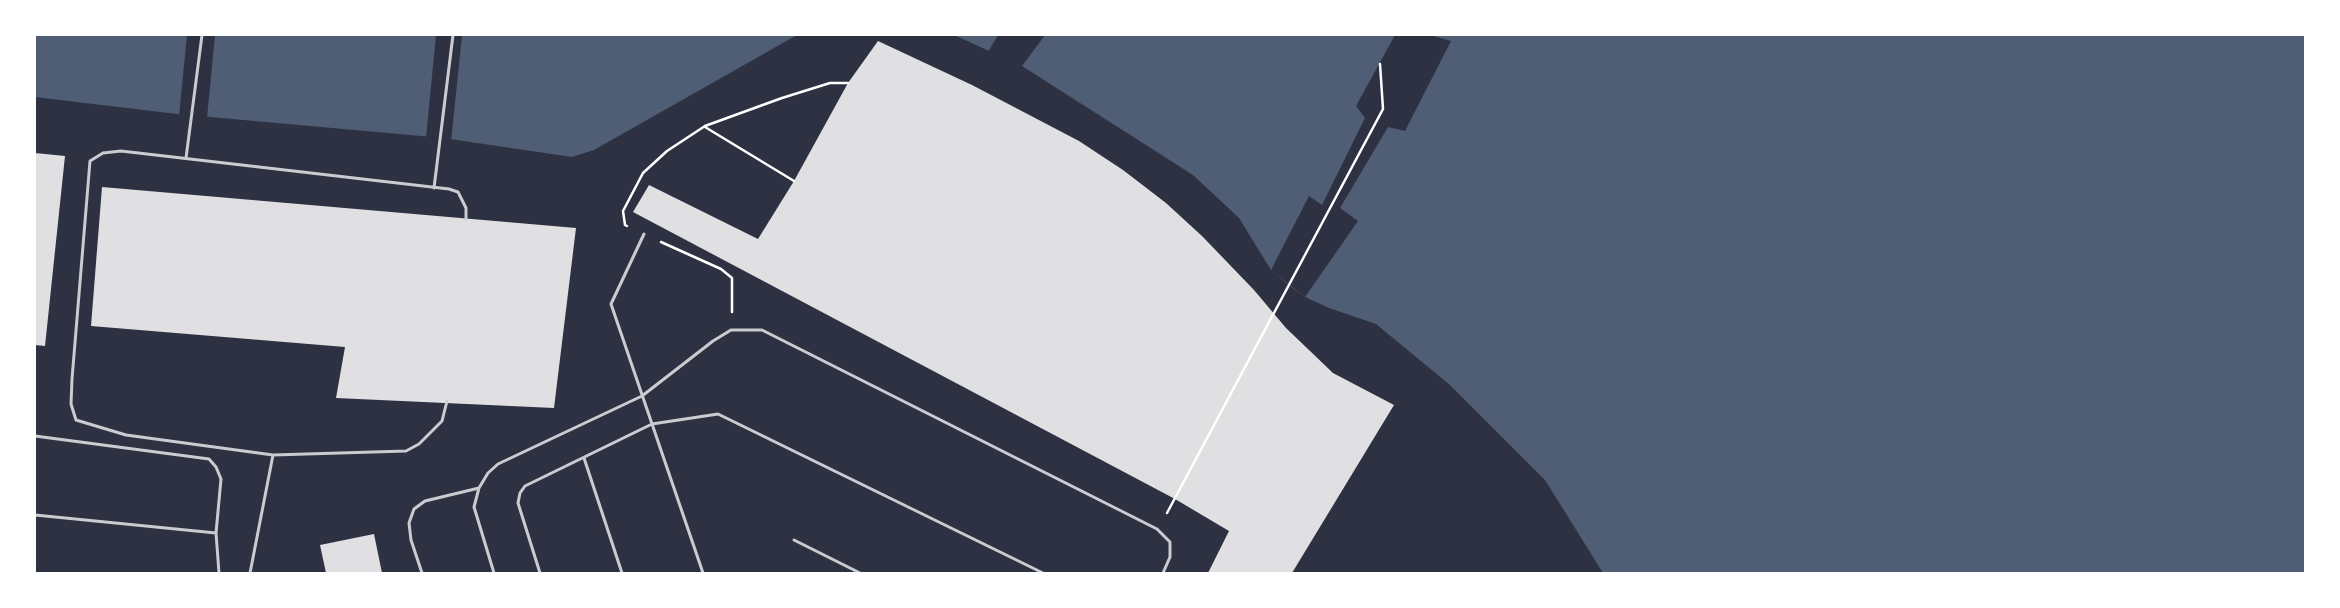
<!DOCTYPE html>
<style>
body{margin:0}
#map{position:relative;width:2340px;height:608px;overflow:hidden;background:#2d3142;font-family:"Fira Sans Condensed",sans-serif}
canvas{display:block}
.frame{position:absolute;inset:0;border:36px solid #fff;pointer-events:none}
</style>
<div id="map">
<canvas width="2340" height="608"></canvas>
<div class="frame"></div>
</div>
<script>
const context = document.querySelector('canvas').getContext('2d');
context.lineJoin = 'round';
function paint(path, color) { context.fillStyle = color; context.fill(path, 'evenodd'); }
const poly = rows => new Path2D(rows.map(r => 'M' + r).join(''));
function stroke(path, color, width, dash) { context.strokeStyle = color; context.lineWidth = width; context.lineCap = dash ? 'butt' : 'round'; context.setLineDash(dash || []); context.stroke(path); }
paint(poly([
 [35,35,797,35,594,150,572,157,443,138,177,114,35,97],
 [954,35,2305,35,2305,573,1603,573,1545,480,1450,385,1376,324,1329,308,1305,297,1290,286,1271,270,1239,218,1193,175,1022,66]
]), '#4f5d75');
paint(poly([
 [187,35,215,35,207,118,179,116],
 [436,35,462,35,451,142,426,138],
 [998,35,1045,35,1022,66,988,52],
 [1395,35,1430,35,1451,41,1405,131,1388,127,1340,208,1358,221,1305,297,1271,270,1309,196,1322,205,1365,118,1356,106]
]), '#2d3142');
paint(poly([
 [878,41,972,85,1079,141,1123,170,1166,203,1202,236,1254,290,1286,328,1333,373,1394,405,1292,573,1208,573,1229,531,1175,499,633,212,649,185,758,239,794,181,848,83],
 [35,153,65,156,45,346,35,345],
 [102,187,576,228,554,408,336,398,345,347,91,326],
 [374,534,382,573,326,573,320,545]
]), '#e0e0e3');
stroke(poly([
 [705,127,794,181],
 [627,226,625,225,623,211,643,173,667,151,705,126,782,98,830,83,848,83],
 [661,242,721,269,732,278,732,312],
 [1167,513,1383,109,1380,64]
]), '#fff', 2.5);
stroke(poly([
 [186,158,202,35],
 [434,188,453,35],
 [644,234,611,304,703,573],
 [447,401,442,421,419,444,406,451,273,455,126,435,76,420,71,404,72,379,90,161,103,153,121,151,449,189,458,192,466,208,466,219],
 [35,436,209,459,216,467,221,479,216,533,219,573],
 [584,458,622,573],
 [35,515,216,533],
 [794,540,860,573],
 [250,573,273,455],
 [422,573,411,540,409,523,414,509,425,501,479,488],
 [494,573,474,507,479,488,488,473,498,464,642,396,713,341,731,330,762,330,1157,529,1170,542,1170,557,1163,573],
 [540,573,518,503,520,493,525,486,652,424,718,414,1043,573]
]), '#caccd0', 3);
</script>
